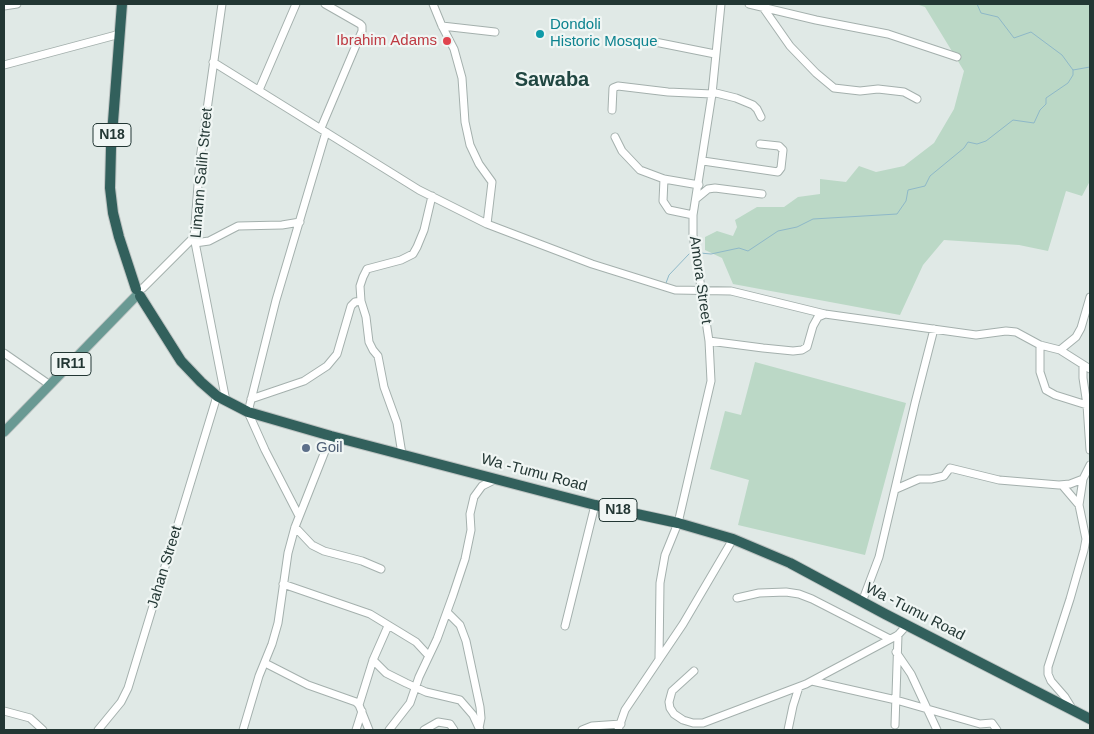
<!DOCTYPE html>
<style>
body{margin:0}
#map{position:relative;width:1094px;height:734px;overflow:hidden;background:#e0e9e6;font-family:Arial,sans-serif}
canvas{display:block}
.frame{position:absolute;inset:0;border:5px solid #233734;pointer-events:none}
</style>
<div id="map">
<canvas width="1094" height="734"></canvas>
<div class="frame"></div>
</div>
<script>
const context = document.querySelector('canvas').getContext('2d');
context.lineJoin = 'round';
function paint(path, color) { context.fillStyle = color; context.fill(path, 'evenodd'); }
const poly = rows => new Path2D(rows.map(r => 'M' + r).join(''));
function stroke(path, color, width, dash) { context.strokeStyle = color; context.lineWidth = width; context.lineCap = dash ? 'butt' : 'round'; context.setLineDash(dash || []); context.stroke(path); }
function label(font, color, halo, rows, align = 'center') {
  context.font = font + ' Arial,sans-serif'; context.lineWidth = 4.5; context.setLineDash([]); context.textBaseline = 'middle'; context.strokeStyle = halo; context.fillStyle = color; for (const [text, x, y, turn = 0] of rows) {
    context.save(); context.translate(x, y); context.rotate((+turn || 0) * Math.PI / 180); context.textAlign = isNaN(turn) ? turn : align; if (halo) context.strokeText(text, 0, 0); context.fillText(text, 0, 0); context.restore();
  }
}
paint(poly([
 [916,4,1090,4,1090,181,1082,196,1066,191,1048,251,1019,245,944,240,923,265,900,315,733,284,722,258,705,250,705,237,717,231,733,236,737,227,735,220,757,207,784,207,798,197,820,194,820,179,846,182,859,166,876,172,904,166,934,143,954,109,964,71,925,7],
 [755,362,906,403,865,555,738,525,749,480,710,469,725,411,741,415]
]), '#bbd8c6');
stroke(poly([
 [977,4,981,13,998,17,1014,38,1031,32,1062,55,1073,70,1090,67],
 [700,253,711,254,739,248,748,251,778,231,797,227,813,219,897,214,906,201,908,190,925,186,930,176,964,148,968,142,977,144,986,141,1013,120,1034,123,1040,110,1046,104,1046,98,1068,83,1073,75,1073,70],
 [666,283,669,275,689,254]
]), '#8eb8c8', 1);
const minor = poly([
 [222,4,200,159,194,237,226,401],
 [433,4,442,26,454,49,462,78,465,122,470,145,479,164,492,182,487,224],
 [749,4,816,20,888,34,957,57],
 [4,6,17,4],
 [762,6,790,46,816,73,834,88,860,91,878,89,904,92,917,99],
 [442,26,495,32],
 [650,41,715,54],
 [213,62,419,190,487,224,592,264,675,290,731,291,825,314],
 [4,65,120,34],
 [259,90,296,4],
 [712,92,736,98,753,105,757,109,761,117],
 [612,110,613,88,618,86,668,92,712,94],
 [321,128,362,31,362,26,360,24,325,4],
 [615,137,622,151,640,170,664,179,699,185],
 [703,161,778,172,781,168,783,150,779,146,760,144],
 [664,179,663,201,669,210,693,215],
 [697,198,708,189,715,188,762,194],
 [195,243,209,241,238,226,282,225,300,222],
 [143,288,194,237],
 [709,341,763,348,793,351,802,350,807,347,813,326,818,317,825,314,976,335,1006,331,1016,332,1040,345,1060,350,1090,369],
 [1040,345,1040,372,1046,390,1055,395,1090,406],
 [1060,350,1076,337,1081,328,1090,297],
 [4,353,50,385],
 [1083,365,1083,378,1087,405,1090,450],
 [251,399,304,381,327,366,337,354,351,306,355,302,361,301],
 [402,454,397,423,384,387,378,356,373,350,369,342,366,317,361,301,360,286,363,277,367,269,401,260,413,254,417,247,424,230,432,196],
 [1062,485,1079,505],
 [896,489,919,479,931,479,944,476,950,468,999,480,1059,485,1070,484,1083,479],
 [299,516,265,450,248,412,276,300,326,132],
 [295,527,312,545,324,551,362,561,381,569],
 [283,584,370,614,416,642,428,655],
 [737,598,759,593,786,592,799,594,812,599,890,639],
 [862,602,879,557,915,403,934,329],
 [447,612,460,625,466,641,480,707,481,718,479,728],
 [565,626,595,505],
 [896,652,911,674,937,730],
 [659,659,660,583,665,555,678,523,711,381,709,341,693,235,693,215,712,94,721,4],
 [373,660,386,673,406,683,426,692,460,700,473,715,480,730],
 [265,663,308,685,356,702,359,705,369,730],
 [694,671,672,691,669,702,670,708,674,714,683,720,693,723,703,723,806,684,898,635,907,625],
 [812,681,896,700,980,724,992,723,997,730],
 [359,705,373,660,388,626],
 [1073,710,1065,697,1051,681,1048,674,1048,667,1070,599,1084,550,1086,539,1079,505,1083,479,1090,465],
 [4,711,30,718,43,730],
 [895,725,898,635],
 [98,730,121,702,128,688,217,396],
 [243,730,259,676,272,644,278,623,288,553,295,527,331,436],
 [356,730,362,711],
 [389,730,410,703,419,677,437,639,453,595,465,559,471,530,470,514,474,497,482,486,496,479],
 [424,730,438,722,450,724,454,730],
 [582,730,592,726,621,724],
 [618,730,625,710,683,624,733,539],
 [788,730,793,706,799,687]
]);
const major = poly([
 [4,432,137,295]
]);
const highway = poly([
 [122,4,111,148,110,188,113,213,119,237,136,289],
 [140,296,181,361,201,382,217,396,248,412,331,436,595,505,678,523,733,539,790,563,885,614,1090,719]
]);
stroke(minor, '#a4b0ad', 9);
stroke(major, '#bdc3c2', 11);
stroke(highway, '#bdc3c2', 12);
stroke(minor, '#fff', 7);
stroke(major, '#699993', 9);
stroke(highway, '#32605c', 10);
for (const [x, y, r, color] of [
 [540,34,5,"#0f9aa8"],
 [447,41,5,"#e0444e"],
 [306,448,5,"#5c6f8a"]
]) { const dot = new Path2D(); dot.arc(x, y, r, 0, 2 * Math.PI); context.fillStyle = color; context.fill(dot); stroke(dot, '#f0f6f4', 2); }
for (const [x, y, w] of [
 [112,135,38],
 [71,364,40],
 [618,510,38]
]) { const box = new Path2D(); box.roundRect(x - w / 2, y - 11.5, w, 23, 4); context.fillStyle = '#f0f6f4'; context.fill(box); stroke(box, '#233734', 1); }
label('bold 14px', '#233734', null, [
 ["N18",112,135],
 ["IR11",71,364],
 ["N18",618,510]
]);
label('15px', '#0d838f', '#f0f6f4', [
 ["Dondoli",550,25],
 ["Historic Mosque",550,42]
], 'left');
label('15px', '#be3a42', '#f0f6f4', [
 ["Ibrahim Adams",437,41]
], 'right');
label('15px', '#233734', '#f0f6f4', [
 ["Limann Salih Street",202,173,-85],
 ["Amora Street",700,280,82],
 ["Wa -Tumu Road",534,473,15],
 ["Jahan Street",165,567,-73],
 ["Wa -Tumu Road",915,612,27]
]);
label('15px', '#4e5e75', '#f0f6f4', [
 ["Goil",316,448]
], 'left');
label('bold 20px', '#214742', '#f0f6f4', [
 ["Sawaba",552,80]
]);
</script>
